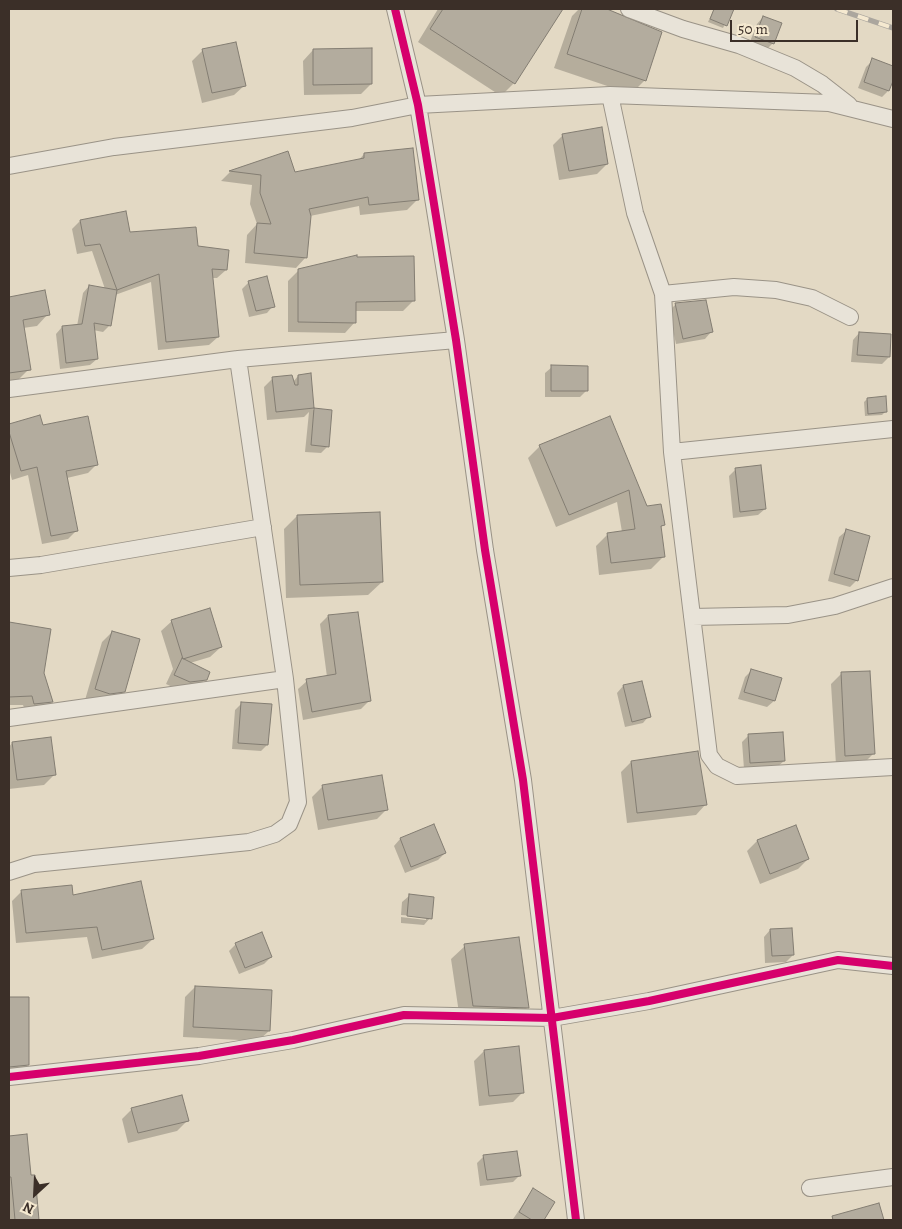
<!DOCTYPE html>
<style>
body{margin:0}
#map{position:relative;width:902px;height:1229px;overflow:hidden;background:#e3d9c4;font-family:Alegreya,serif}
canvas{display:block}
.frame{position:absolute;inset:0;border:10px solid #3b2f28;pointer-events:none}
.north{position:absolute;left:10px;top:1169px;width:50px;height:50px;-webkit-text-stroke:4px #f5e9d0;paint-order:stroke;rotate:205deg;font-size:14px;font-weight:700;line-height:20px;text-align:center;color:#3b2f28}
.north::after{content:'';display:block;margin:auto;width:18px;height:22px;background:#3b2f28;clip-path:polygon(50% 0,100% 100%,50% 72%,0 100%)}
.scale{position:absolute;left:730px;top:20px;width:128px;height:22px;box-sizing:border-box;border:2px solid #3b2f28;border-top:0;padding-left:6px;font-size:15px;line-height:18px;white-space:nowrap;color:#3b2f28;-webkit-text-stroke:4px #f5e9d0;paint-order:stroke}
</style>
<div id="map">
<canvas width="902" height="1229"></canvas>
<div class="frame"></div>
<div class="north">N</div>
<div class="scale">50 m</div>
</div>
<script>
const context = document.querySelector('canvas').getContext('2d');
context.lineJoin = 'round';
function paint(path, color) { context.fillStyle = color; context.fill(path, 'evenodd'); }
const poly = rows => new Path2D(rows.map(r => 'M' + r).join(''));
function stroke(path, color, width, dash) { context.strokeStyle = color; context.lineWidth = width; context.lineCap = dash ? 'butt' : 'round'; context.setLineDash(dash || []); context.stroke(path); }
paint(poly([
 [438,9,562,9,514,83,501,96,418,42],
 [579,9,603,9,620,14,645,80,631,94,554,68,572,16],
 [714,9,732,11,723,28,708,22],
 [763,17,773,43,766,50,749,44,757,24],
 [203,50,245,85,234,95,202,103,192,61],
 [313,50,371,84,361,94,304,95,303,61],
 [873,60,893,68,893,77,888,91,882,97,858,88,866,67],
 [563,135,607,164,597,174,559,180,553,145],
 [287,152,295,173,358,161,364,154,417,200,407,210,360,215,359,206,310,216,306,257,296,268,245,263,247,235,257,224,250,204,252,185,221,181,230,172],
 [80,221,197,248,226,270,217,278,212,278,218,337,209,345,158,350,151,282,115,295,110,325,103,332,93,330,97,359,90,365,60,369,56,334,62,327,77,326,83,293,89,286,105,289,92,251,77,254,72,229],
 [299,270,414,300,403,311,355,311,355,322,345,333,288,332,288,281],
 [249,282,273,306,267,313,249,317,242,289],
 [44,292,48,314,37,326,23,328,29,369,18,380,9,382,9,298],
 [676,304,711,332,705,339,676,344,669,311],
 [859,333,889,357,882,364,851,362,853,340],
 [552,367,587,390,580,397,545,397,545,373],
 [310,375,313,410,331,411,328,446,321,453,305,452,309,412,304,417,267,420,264,387,273,378,293,382,298,376],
 [867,399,885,412,882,415,865,416,864,402],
 [39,417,42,427,97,464,88,473,67,478,77,530,68,539,42,544,28,475,12,480,9,469,9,426],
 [609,418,647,508,663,525,660,528,664,556,651,569,599,575,596,546,608,534,622,532,617,502,556,527,528,458,540,446],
 [736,469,765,509,758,515,733,518,729,476],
 [297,516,382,582,368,595,286,598,284,529],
 [893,520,893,561,892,522],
 [846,531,857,580,850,587,828,581,839,537],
 [328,616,369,701,361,709,303,720,298,689,307,681,327,677,320,624],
 [172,621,221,647,210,657,190,663,205,679,196,689,181,691,166,684,173,669,161,631],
 [9,624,50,630,43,674,52,701,43,710,26,713,23,705,9,705],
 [112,632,124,691,113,701,85,700,102,642],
 [752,670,780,679,774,701,767,707,738,699,745,677],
 [841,674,873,754,863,764,836,765,831,684],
 [623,686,649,716,643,723,625,727,617,693],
 [242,703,267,745,261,751,232,749,235,710],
 [749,735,784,761,777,767,744,769,742,742],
 [50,738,55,774,44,785,9,789,9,747,12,743],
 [631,762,706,804,696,815,627,823,621,772],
 [323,786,387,809,377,819,318,830,312,797],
 [434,826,445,853,438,860,405,873,394,846,400,839],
 [795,826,808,859,798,869,760,884,747,851,757,841],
 [22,891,72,897,153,939,142,949,92,959,87,937,16,943,12,901],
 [409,896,430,918,424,925,401,923,401,917,426,920,426,917,401,915,402,902],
 [770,930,793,955,786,962,765,963,764,937],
 [236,944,271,957,264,964,239,974,229,951],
 [465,946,528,1007,514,1021,460,1020,451,959],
 [195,987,269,1031,258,1041,183,1037,185,997],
 [9,998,28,998,28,1064,14,1078,9,1079],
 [484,1051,523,1092,513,1102,479,1106,474,1061],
 [132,1109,188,1120,177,1131,128,1143,122,1119],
 [26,1135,30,1176,34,1176,38,1220,9,1220,9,1137],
 [484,1156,519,1176,513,1182,480,1186,477,1163],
 [533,1190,554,1203,543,1220,513,1219]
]), '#0003');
const building = poly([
 [443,9,563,9,515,84,430,29,443,9],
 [582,9,607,9,662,32,646,81,567,54,582,9],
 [714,9,734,9,727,26,710,19,714,9],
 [763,16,782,23,774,44,755,37,763,16],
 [236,42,246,86,212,93,202,49,236,42],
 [372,48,372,84,313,85,313,49,372,48],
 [872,58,893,66,893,81,889,91,864,82,872,58],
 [602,127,608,164,569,171,562,134,602,127],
 [413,148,419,200,369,205,368,197,309,209,311,216,307,258,254,253,257,223,271,224,260,193,261,175,229,171,288,151,295,172,364,158,364,153,413,148],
 [126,211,130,232,196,227,198,246,229,250,227,270,212,269,219,337,166,342,159,274,117,290,100,244,85,246,80,220,126,211],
 [357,255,357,257,414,256,415,301,356,302,356,323,298,322,298,269,357,255],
 [267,276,275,307,256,311,248,281,267,276],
 [89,285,117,290,111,326,94,323,98,359,66,363,62,326,82,324,89,285],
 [45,290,50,315,23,320,31,370,9,373,9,297,45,290],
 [706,300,713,332,683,339,675,303,706,300],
 [859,332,891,334,890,357,857,355,859,332],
 [551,365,588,366,588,391,551,391,551,365],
 [311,373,314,408,276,412,272,377,292,375,295,385,298,385,298,375,311,373],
 [886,396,887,412,868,414,867,398,886,396],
 [314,408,332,410,329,447,311,445,314,408],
 [40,415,43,425,88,416,98,465,66,471,78,531,51,536,37,467,21,471,9,432,9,424,40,415],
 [610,416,647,506,661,504,665,525,661,526,665,557,611,563,607,533,635,529,629,490,569,515,539,445,610,416],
 [761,465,766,509,740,512,735,468,761,465],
 [380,512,383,582,300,585,297,515,380,512],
 [846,529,870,536,858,581,834,574,846,529],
 [210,608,222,647,183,659,171,620,210,608],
 [358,612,371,701,312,712,306,679,336,674,328,615,358,612],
 [9,622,51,629,44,673,53,702,34,704,32,696,9,697,9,622],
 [112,631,140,639,125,692,110,694,95,689,112,631],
 [182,658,210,672,207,680,190,682,174,675,182,658],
 [751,669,782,678,775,701,744,692,751,669],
 [870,671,875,754,845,756,841,672,870,671],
 [642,681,651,717,632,722,623,685,642,681],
 [241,702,272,704,268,745,238,743,241,702],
 [783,732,785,761,750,763,748,734,783,732],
 [51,737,56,775,17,780,12,742,51,737],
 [698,751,707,805,637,813,631,761,698,751],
 [382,775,388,810,328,820,322,785,382,775],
 [434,824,446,853,411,867,400,838,434,824],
 [796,825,809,859,770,874,757,840,796,825],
 [141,881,154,939,102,950,97,927,26,933,21,890,72,885,73,895,141,881],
 [409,894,434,897,432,919,407,916,409,894],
 [792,928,794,955,772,956,770,929,792,928],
 [262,932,272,957,245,968,235,943,262,932],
 [519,937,529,1008,473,1006,464,944,519,937],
 [195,986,272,990,270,1031,193,1027,195,986],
 [9,997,29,997,29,1065,9,1067,9,997],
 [519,1046,524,1093,489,1096,484,1050,519,1046],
 [182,1095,189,1121,138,1133,131,1108,182,1095],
 [27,1134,31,1175,35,1175,39,1220,15,1220,11,1177,9,1177,9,1136,27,1134],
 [517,1151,521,1176,487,1180,483,1155,517,1151],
 [533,1188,555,1202,544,1220,532,1220,519,1212,533,1188],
 [879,1203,884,1220,833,1220,832,1216,879,1203]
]);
paint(building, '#b3ac9e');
stroke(building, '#837d72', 1);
const street = poly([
 [395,9,418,105,456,340,485,550,523,780,576,1220],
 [629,9,683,29,739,45,795,68,822,84,849,105],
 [610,95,635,213,663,294,672,452,709,755,717,766,737,776,893,767],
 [9,166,114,147,352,118,418,105,610,95,829,103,893,119],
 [663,294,734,287,776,290,812,298,850,317],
 [9,389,238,359,456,340],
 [672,452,893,429],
 [9,568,41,565,263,527],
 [692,617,788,615,835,606,893,587],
 [9,718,285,679],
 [9,872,34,864,249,842,275,834,289,824,298,802,285,679,238,359],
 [9,1077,199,1056,293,1040,404,1015,552,1018,649,1001,838,960,893,966],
 [810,1188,893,1177]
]);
stroke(street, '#9a9387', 18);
stroke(street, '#e8e3d8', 16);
const rail = poly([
 [837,9,893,28]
]);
stroke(rail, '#aba69e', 5.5);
stroke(rail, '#f5e9d0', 4, [11]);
stroke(poly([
 [395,9,418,105,456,340,485,550,523,780,576,1220],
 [9,1077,199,1056,293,1040,404,1015,552,1018,649,1001,838,960,893,966]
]), '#d6006c', 8);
</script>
